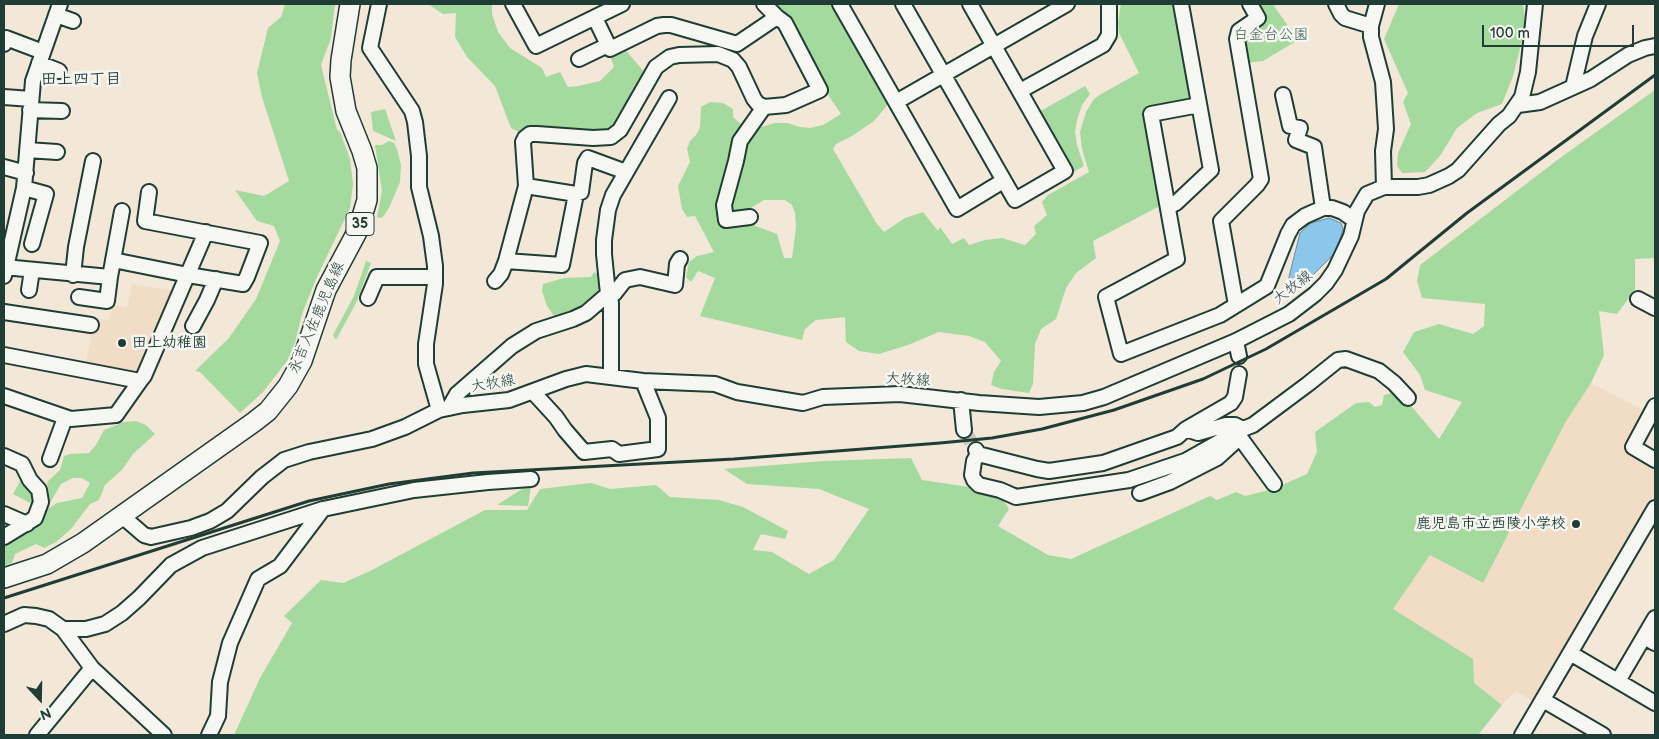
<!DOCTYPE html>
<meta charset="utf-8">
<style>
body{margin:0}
#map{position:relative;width:1659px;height:739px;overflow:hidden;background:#f3e7d8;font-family:"Balsamiq Sans",sans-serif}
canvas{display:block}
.frame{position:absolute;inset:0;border:5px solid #1f3d34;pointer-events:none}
.north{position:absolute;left:15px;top:674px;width:50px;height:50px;-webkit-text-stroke:4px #f6f6f2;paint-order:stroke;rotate:159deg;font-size:14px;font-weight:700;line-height:20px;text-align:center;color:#1f3d34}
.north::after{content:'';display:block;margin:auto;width:18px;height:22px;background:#1f3d34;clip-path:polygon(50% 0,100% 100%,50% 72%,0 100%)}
.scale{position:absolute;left:1482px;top:25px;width:152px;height:22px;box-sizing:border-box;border:2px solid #1f3d34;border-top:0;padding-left:6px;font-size:15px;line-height:18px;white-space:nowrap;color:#1f3d34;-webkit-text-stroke:4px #f6f6f2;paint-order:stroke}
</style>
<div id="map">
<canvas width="1659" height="739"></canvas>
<div class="frame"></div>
<div class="north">N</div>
<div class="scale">100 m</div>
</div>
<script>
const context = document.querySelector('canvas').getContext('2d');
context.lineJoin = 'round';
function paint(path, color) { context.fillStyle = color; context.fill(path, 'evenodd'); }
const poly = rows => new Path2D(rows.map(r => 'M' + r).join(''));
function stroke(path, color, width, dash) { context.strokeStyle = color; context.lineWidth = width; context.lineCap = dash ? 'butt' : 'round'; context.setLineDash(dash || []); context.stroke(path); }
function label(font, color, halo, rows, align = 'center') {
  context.font = font + ' "Balsamiq Sans","Klee One",sans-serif'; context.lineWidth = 5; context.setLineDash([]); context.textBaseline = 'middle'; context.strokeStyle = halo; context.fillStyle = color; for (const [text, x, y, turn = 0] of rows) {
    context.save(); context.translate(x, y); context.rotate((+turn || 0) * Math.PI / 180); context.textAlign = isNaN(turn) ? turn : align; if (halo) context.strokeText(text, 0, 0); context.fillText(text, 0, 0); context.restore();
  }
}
paint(poly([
 [132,284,177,291,141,373,135,377,85,367,95,318,109,320,113,305,127,308],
 [1591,383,1647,412,1626,450,1655,467,1655,494,1537,704,1516,691,1502,705,1474,683,1393,609,1430,555,1482,583,1565,423]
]), '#f1dcc6');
paint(poly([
 [285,4,335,4,331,38,321,65,337,130,340,132,350,159,353,184,350,208,316,279,302,314,295,343,287,361,263,392,240,413,200,372,195,371,229,338,256,299,280,241,274,226,257,221,235,190,264,196,289,181,262,97,257,73,268,28,281,17],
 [428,4,492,4,492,14,498,32,510,48,542,68,546,77,560,72,568,87,578,86,600,81,614,67,611,58,622,46,646,74,616,127,604,134,534,128,524,129,521,133,511,128,495,86,467,57,455,37,456,13,443,14],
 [771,4,835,4,890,102,874,121,852,136,836,144,833,149,877,224,884,232,905,218,923,212,938,231,940,227,952,244,964,238,969,245,985,240,1002,238,1025,245,1036,234,1034,226,1047,215,1042,202,1048,195,1089,172,1082,149,1080,132,1086,112,1094,99,1101,94,1139,73,1119,33,1118,23,1121,4,1176,4,1193,97,1191,101,1148,110,1146,113,1161,202,1158,207,1093,241,1096,258,1076,273,1066,288,1056,319,1041,329,1035,344,1033,384,1029,393,1002,389,991,385,994,372,1001,361,985,342,969,336,939,332,908,345,879,354,859,351,846,342,845,317,816,320,805,329,802,340,700,316,715,278,698,271,691,282,686,277,689,262,697,256,714,252,695,216,687,217,682,209,678,186,690,162,687,149,690,141,696,135,700,128,701,107,710,102,723,103,733,109,733,117,744,127,738,141,732,165,722,193,724,224,742,221,777,234,784,258,792,258,796,227,795,213,792,205,785,200,764,200,752,207,750,214,739,215,732,214,728,208,727,200,735,180,746,136,754,129,775,123,787,123,800,127,810,128,823,125,841,114,826,92,784,11,778,12],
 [1256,4,1276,4,1274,6,1298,40,1263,61,1246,63,1241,41],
 [1399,4,1523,4,1526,25,1513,76,1502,104,1477,113,1457,128,1440,156,1425,172,1402,173,1397,166,1398,153,1411,124,1403,102,1408,93,1384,39],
 [1085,86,1090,94,1082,105,1077,120,1075,132,1077,145,1084,166,1072,173,1037,113],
 [1655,90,1655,258,1635,259,1635,290,1617,314,1599,311,1604,355,1591,383,1565,423,1483,583,1430,555,1393,609,1473,659,1474,683,1502,705,1478,735,234,735,260,678,292,623,284,616,321,580,343,583,372,570,485,510,527,510,540,489,591,483,610,489,656,485,670,497,719,500,743,507,788,531,785,539,761,534,753,550,772,552,809,574,834,560,869,509,819,489,747,484,724,469,824,461,911,458,922,480,976,488,1004,501,1009,509,998,526,1048,555,1071,559,1210,496,1217,500,1236,492,1245,496,1273,489,1307,474,1317,452,1315,432,1356,403,1369,402,1375,407,1382,405,1384,395,1396,392,1412,407,1439,439,1462,402,1425,390,1420,375,1403,352,1414,332,1439,324,1473,334,1484,326,1485,304,1422,298,1417,281,1420,265,1560,158],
 [385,109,396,141,373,131,371,112],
 [389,141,394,143,397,149,401,165,400,182,389,208,383,217,379,218,377,217,382,191,375,145,382,145],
 [366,261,371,263,357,301,336,340,333,335,354,296],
 [594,272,602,277,602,290,582,312,556,319,547,306,542,291,543,284,564,278,591,277],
 [136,421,146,425,155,434,133,454,122,470,105,485,99,500,90,504,71,529,56,542,44,548,36,544,15,554,12,563,4,566,4,543,31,527,48,509,57,503,82,498,90,483,82,478,73,478,61,484,50,503,47,482,60,470,64,456,70,454,89,453,96,445,104,430,124,422],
 [21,479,34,493,34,505,13,494],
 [531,487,528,506,497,505,522,489]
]), '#a5da9e');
const water = poly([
 [1329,218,1341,223,1343,229,1336,252,1300,288,1288,281,1300,233,1311,223,1329,218]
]);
paint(water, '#8cc6eb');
stroke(water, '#608fa2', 1);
stroke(poly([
 [964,430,976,450]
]), '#c9c5b7', 14, [14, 7]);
const minor = poly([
 [379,4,370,48,412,111,415,122,419,156,419,187,431,236,435,266,435,284,426,344,426,364,439,410],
 [513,4,536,46,622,4],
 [840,4,957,209,1003,181],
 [903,4,1015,200,1065,171,970,4],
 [1336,4,1341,14,1345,18,1371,26],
 [1377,4,1371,26,1371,37,1383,82,1386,129,1383,151,1384,187],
 [56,15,73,21],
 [595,18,610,49,657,26,664,25,671,25,737,44,777,17],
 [4,44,6,38,43,52],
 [579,59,608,45],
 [39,63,59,71],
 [1573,87,1585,36,1598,4],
 [1020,91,1103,45,1109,35,1109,4],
 [1283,95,1290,126,1300,128,1296,140,1314,147,1323,208],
 [4,97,31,99],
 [896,102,1067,4],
 [1199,105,1151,114,1177,259,1106,297,1121,354,1220,315,1267,286,1288,234,1293,225,1305,216,1323,208,1332,208,1343,212,1354,220],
 [1518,105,1540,102,1591,79,1628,55,1645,48,1655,46],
 [30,110,62,111],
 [27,150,57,152],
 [4,167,26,173],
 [626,172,588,158,585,163,581,192,576,194,526,186,523,142,525,138,530,134,537,134,593,138,611,137,620,130,656,67,670,57,679,55,718,54,733,60,739,67,754,99,758,104,764,107,786,105,820,90,785,23,777,17,764,4],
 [526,186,506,261,562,265,576,194],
 [24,188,46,194,32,244],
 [1168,207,1176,203,1211,170,1181,4],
 [750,217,726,220,724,205,736,161,740,141,764,107],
 [113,260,188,275,243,284,247,277,260,243,145,221,149,192],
 [4,267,110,277,122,211],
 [73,275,76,247,93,161],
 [4,276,24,188,33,81,60,4],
 [495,281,501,274,506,261],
 [29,290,32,270],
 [79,297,107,301,110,277],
 [368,298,377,277,435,277],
 [1638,299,1655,308],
 [1236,305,1221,221,1257,185,1261,179,1237,39,1239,31,1258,18,1250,4],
 [4,312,91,325],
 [193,326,207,300,216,279],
 [1236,341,1239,356],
 [4,355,140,381,144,376,206,232],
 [611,377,611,303,608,294,604,254,604,240,608,210,613,195,669,98],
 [533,392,556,417,565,430,584,452,612,449,619,454,658,449,658,418,643,381],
 [4,396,71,419,116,415,140,381],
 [961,400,964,430],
 [1655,406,1633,447,1655,460],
 [449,408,457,394,512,346,536,331,573,319,586,313,608,294,614,294,625,280,640,277,675,285,677,264,680,259],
 [1186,429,1198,433,1226,425,1235,425,1243,429,1253,425,1308,384,1338,360,1346,359,1379,371,1394,383,1408,398],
 [1236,432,1274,484],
 [976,450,978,454,1037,469,1049,471,1103,463,1177,437,1186,429,1231,403,1235,397,1239,374],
 [978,454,974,461,972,475,974,480,979,485,1000,490,1016,497,1129,480,1185,461,1235,433],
 [4,456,22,464,30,480,39,490,41,502,35,518,4,537],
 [50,459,65,418],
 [1140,493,1170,482,1217,458,1239,438],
 [4,514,27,524],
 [122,516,144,535,151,537,191,528,210,521,227,511,262,477,284,460,309,452,372,439,405,427,439,410,463,405,509,400,566,379,586,374,643,381,715,384,737,392,803,403,823,397,900,394,979,403,1039,407,1083,403,1104,397,1236,341,1289,314,1315,294,1326,283,1335,270,1351,236,1357,211,1367,194,1384,187,1418,187,1429,185,1449,176,1458,170,1499,124,1509,116,1522,97,1528,72,1535,4],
 [4,624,24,615,36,616,49,619,63,629,92,668,164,735],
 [63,629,86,629,105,624,122,613,139,598,171,565,202,548,323,509,414,490,488,482,531,479],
 [1644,637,1655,643],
 [1570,653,1655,703],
 [1618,681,1655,618],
 [1543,700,1603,735],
 [37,735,92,668],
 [209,735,218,716,220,682,230,643,258,579,280,566,323,509],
 [1522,735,1655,508]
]);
const major = poly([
 [4,578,47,564,83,543,254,422,268,411,288,386,302,361,326,290,358,230,367,200,367,168,362,151,346,111,340,77,341,60,350,4]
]);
stroke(minor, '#1f3d34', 18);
stroke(major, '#1f3d34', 22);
stroke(minor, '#f6f6f2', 14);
stroke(major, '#f6f6f2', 19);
stroke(poly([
 [4,598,309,501,389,484,473,473,734,459,940,443,992,438,1042,429,1114,410,1203,379,1266,349,1386,279,1467,213,1655,75]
]), '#1f3d34', 3);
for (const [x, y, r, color] of [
 [122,343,5,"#1f3d34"],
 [1576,524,5,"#1f3d34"]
]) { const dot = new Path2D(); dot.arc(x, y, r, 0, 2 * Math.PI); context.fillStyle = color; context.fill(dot); stroke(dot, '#f6f6f2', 2); }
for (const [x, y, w] of [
 [360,224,28]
]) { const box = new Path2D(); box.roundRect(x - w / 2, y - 11.5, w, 23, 4); context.fillStyle = '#f6f6f2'; context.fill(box); stroke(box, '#1f3d34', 1); }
label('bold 14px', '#1f3d34', null, [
 ["35",360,224]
]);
label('15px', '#3a5c49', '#f6f6f2', [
 ["白金台公園",1271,35]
]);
label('15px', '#1f3d34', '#f6f6f2', [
 ["大牧線",1293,288,-38],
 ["永吉入佐鹿児島線",317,318,-67],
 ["大牧線",908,380,3],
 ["大牧線",493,384,-10]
]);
label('bold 15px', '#1f3d34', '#f6f6f2', [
 ["田上幼稚園",132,343],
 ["鹿児島市立西陵小学校",1566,524,"right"]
], 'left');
label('bold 16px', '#1f3d34', '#f6f6f2', [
 ["田上四丁目",81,80]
]);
</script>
